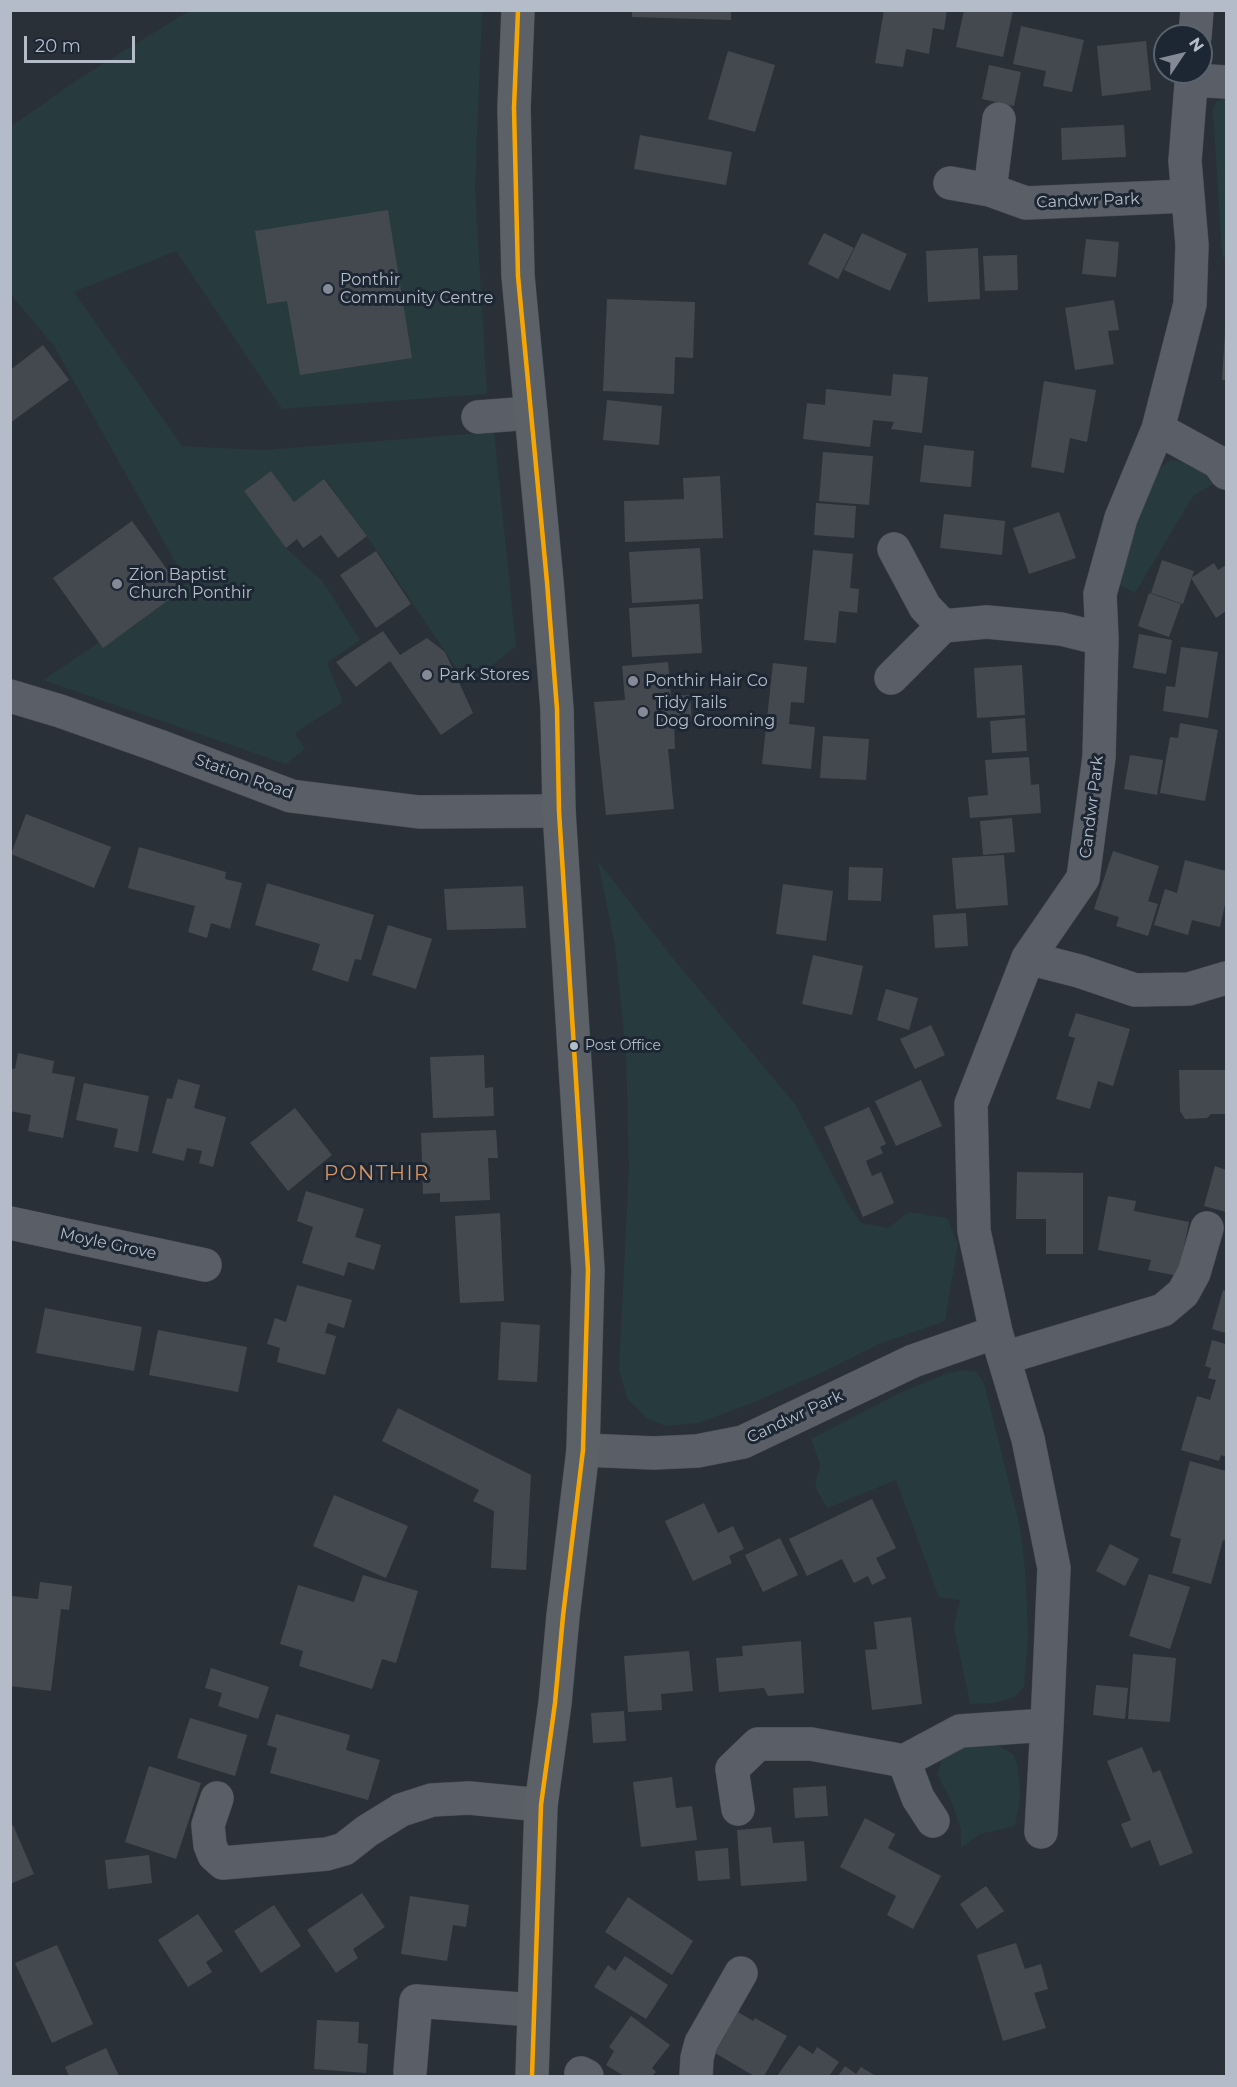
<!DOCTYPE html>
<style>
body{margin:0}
#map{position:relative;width:1237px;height:2087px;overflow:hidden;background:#2a3038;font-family:Montserrat,sans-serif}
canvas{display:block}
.frame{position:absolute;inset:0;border:12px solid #b4bcc9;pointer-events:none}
.north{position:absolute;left:1153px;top:24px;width:60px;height:60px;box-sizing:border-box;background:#1d2633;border:2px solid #59626f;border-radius:50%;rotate:55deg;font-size:16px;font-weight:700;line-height:24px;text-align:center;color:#b4bcc9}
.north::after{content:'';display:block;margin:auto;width:21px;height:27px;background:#848b96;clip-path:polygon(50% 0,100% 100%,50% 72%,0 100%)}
.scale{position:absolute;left:24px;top:36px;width:111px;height:27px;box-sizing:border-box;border:3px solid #b4bcc9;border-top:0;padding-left:8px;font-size:18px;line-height:21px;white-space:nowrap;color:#b4bcc9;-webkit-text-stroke:4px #1d2633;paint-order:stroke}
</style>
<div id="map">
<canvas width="1237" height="2087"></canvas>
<div class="frame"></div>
<div class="north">N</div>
<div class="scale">20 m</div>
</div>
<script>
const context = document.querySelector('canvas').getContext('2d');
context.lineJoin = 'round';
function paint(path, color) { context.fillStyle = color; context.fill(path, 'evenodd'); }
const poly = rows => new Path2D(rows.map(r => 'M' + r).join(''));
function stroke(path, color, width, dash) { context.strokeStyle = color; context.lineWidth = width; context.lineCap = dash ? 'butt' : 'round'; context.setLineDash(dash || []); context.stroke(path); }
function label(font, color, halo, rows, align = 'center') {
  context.font = font + ' Montserrat,sans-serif'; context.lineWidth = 6; context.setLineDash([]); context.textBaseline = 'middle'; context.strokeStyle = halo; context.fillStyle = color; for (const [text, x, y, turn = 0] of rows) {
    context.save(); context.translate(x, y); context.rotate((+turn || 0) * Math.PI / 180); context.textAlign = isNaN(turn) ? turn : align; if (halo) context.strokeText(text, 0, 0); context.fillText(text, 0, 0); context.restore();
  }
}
paint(poly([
 [189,11,482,11,475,188,487,394,282,409,176,251,74,292,182,446,263,450,494,432,516,646,468,685,367,536,325,479,294,502,271,471,244,491,286,548,323,582,360,640,327,663,343,702,295,733,305,749,286,764,43,680,187,583,54,346,11,295,10,127,80,78],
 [1226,98,1226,257,1222,257,1213,110,1216,102],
 [1171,460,1187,463,1205,474,1213,484,1193,496,1135,593,1118,584,1125,540,1156,471],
 [598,861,672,957,795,1104,847,1202,861,1223,888,1228,909,1212,947,1218,958,1244,945,1321,879,1344,821,1373,750,1404,698,1423,666,1426,646,1418,627,1398,619,1369,629,1168,626,1055,615,946],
 [964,1370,976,1372,984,1383,1020,1527,1025,1568,1028,1635,1024,1687,1014,1697,995,1703,970,1704,954,1627,960,1600,939,1597,896,1480,827,1508,815,1487,820,1464,811,1439,902,1392,945,1374],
 [965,1746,999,1746,1013,1754,1018,1767,1020,1798,1015,1826,980,1834,961,1848,961,1829,951,1800,937,1774,942,1760]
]), '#273a3e');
paint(poly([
 [632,10,731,10,731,20,632,17],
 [884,10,947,10,944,30,933,28,929,54,906,49,903,67,875,63],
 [964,10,1013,11,1003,57,956,47],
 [1021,26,1084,40,1072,92,1043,86,1046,71,1013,64],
 [1146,41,1151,90,1102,96,1097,46],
 [728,51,775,65,755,132,708,119],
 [989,65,1021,72,1014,106,982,99],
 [1124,125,1126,157,1062,160,1061,128],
 [640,135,732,152,726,185,634,169],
 [388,210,412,358,300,375,287,301,267,304,255,231],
 [824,233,854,248,838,279,808,264],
 [862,233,907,254,890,291,844,270],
 [1086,239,1119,242,1116,277,1082,274],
 [978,248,980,299,928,302,926,251],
 [1017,255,1018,290,985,291,983,256],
 [607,299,695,302,693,358,675,357,674,394,603,391],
 [1114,300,1119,330,1108,331,1114,364,1075,370,1065,308],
 [1225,332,1226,332,1226,380,1222,380],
 [43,345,69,380,10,423,10,370],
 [893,374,928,377,922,433,891,429,894,422,873,420,870,447,803,439,807,403,825,405,826,389,891,396],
 [1044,381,1096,390,1087,442,1070,438,1064,473,1031,467],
 [607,400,662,406,659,445,603,440],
 [924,445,974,451,971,487,920,482],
 [823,452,873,456,869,505,819,501],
 [271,471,294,502,324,479,367,536,338,558,321,535,303,548,297,539,286,548,244,491],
 [720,476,723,538,625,542,624,501,684,499,683,478],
 [816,503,856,506,854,538,814,535],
 [1059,512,1076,558,1029,574,1013,528],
 [944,514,1005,521,1002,555,940,548],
 [132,521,182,590,103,648,53,578],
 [700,548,703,599,632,603,629,552],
 [813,550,853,554,850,588,859,589,857,613,839,611,836,643,804,640],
 [376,551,411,604,376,628,340,575],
 [1162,560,1194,571,1183,604,1151,593],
 [1214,563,1218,570,1226,565,1226,611,1216,618,1191,578],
 [1149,593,1181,604,1169,637,1138,626],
 [699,604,702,653,632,657,629,608],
 [383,631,400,655,427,638,445,652,473,713,441,735,390,661,356,687,336,662],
 [1139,634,1172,640,1166,674,1133,668],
 [1181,647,1218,652,1208,718,1163,711,1166,686,1175,687],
 [668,662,671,696,690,695,692,722,674,723,675,749,668,749,674,809,606,815,594,702,625,700,622,666],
 [773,663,807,667,804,703,791,702,789,724,815,727,811,769,762,764],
 [1022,665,1025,715,977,718,974,668],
 [1025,718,1027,751,992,753,990,721],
 [1180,723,1218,730,1205,801,1160,793,1170,737,1178,738],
 [823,736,869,739,866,780,820,778],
 [1130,755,1163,760,1157,795,1124,789],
 [1029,757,1031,785,1039,784,1041,813,970,818,968,797,988,795,985,760],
 [26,814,111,847,94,888,11,854],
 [1012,818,1015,852,983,855,980,821],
 [139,847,226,872,225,879,242,883,230,929,211,923,207,938,188,932,195,906,128,888],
 [1113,851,1159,866,1148,901,1158,904,1148,936,1116,926,1119,917,1094,909],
 [1004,855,1008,905,956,909,952,858],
 [1185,860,1226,871,1226,900,1220,927,1192,920,1188,935,1154,925,1165,889,1177,893],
 [849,867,883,868,881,901,848,900],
 [267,883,374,915,361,960,355,959,348,982,312,970,320,944,255,925],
 [783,884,833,891,826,941,776,934],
 [523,886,526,928,447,930,444,889],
 [966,913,968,946,935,948,933,915],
 [388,925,432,939,416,989,372,975],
 [813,955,863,966,852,1015,802,1004],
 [886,989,918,998,909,1030,877,1020],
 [1076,1013,1130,1029,1113,1086,1098,1081,1090,1109,1056,1099,1075,1038,1068,1036],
 [931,1025,945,1055,915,1069,900,1039],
 [18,1053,54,1061,52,1073,75,1077,63,1138,28,1131,31,1115,10,1111,10,1068,15,1069],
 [484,1055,485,1088,493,1087,494,1116,433,1118,430,1057],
 [1179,1070,1226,1070,1226,1114,1211,1114,1207,1118,1185,1119,1180,1111],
 [178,1079,200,1085,194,1108,226,1117,213,1167,199,1163,202,1151,187,1148,184,1161,152,1153,167,1098,172,1099],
 [921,1080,942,1126,896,1146,875,1101],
 [84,1083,149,1096,138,1152,114,1147,118,1129,76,1120],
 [869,1107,886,1144,880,1147,883,1153,866,1161,872,1176,881,1172,894,1203,863,1217,824,1127],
 [295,1108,332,1155,288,1191,250,1143],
 [496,1130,498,1158,488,1158,490,1200,440,1202,440,1193,423,1194,421,1133],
 [1215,1166,1226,1170,1226,1212,1204,1206],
 [1017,1172,1083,1173,1083,1254,1046,1254,1046,1219,1016,1219],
 [306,1191,364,1209,355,1237,381,1245,374,1270,348,1262,344,1276,302,1263,313,1227,297,1221],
 [1108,1196,1136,1201,1134,1211,1189,1222,1178,1276,1148,1270,1151,1260,1098,1250],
 [500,1213,504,1301,460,1303,455,1216],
 [297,1285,352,1300,344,1328,328,1323,325,1333,336,1336,325,1375,277,1362,280,1348,267,1344,275,1318,286,1322],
 [1223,1290,1226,1291,1226,1333,1212,1329],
 [45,1308,142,1327,134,1371,36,1353],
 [501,1322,540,1325,537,1382,498,1380],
 [158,1330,247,1347,238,1392,149,1375],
 [1212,1340,1226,1344,1226,1457,1221,1455,1219,1461,1181,1450,1197,1396,1210,1400,1216,1380,1208,1378,1211,1368,1205,1366],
 [398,1408,531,1475,526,1570,491,1568,494,1511,473,1501,479,1490,382,1441],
 [1190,1461,1226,1471,1226,1541,1223,1540,1211,1584,1172,1573,1181,1539,1170,1536],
 [334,1495,408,1526,386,1578,313,1546],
 [872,1499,896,1548,876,1558,886,1578,872,1585,868,1576,854,1583,842,1559,807,1576,789,1539],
 [704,1503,718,1533,733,1526,744,1549,729,1556,732,1563,693,1581,665,1521],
 [780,1538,798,1575,763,1592,745,1555],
 [1110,1544,1139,1559,1125,1586,1096,1571],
 [1149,1574,1190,1587,1170,1649,1129,1636],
 [363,1575,418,1591,396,1663,382,1659,372,1689,299,1666,303,1651,280,1644,298,1585,354,1602],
 [40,1582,72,1586,69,1610,61,1609,51,1691,10,1686,12,1596,38,1599],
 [911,1617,922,1704,872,1710,865,1650,877,1649,874,1622],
 [801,1641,804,1693,768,1696,764,1688,719,1692,716,1658,743,1656,742,1646],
 [689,1651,693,1691,661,1694,662,1710,628,1712,624,1656],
 [1133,1654,1176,1658,1170,1722,1128,1719],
 [211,1668,269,1687,258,1719,218,1706,222,1693,205,1688],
 [1096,1685,1128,1688,1125,1719,1093,1715],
 [624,1711,626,1741,593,1743,591,1713],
 [276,1714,350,1735,346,1750,380,1760,368,1800,270,1773,277,1748,267,1745],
 [190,1718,247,1735,235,1776,177,1758],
 [1142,1747,1153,1773,1160,1770,1193,1853,1160,1866,1150,1840,1131,1848,1121,1824,1131,1820,1107,1761],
 [149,1766,201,1783,176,1859,125,1842],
 [672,1777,676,1808,692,1806,697,1840,641,1847,633,1782],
 [826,1786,828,1816,795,1818,793,1788],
 [865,1818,895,1834,888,1848,941,1876,913,1929,887,1915,896,1896,840,1867],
 [13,1825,34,1874,10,1884,10,1827],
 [771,1827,773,1843,804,1841,807,1881,741,1886,737,1830],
 [728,1848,730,1879,698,1881,695,1851],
 [149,1855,152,1883,108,1889,105,1860],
 [986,1886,1004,1911,977,1929,960,1904],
 [362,1893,385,1927,353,1949,358,1958,336,1973,307,1930],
 [410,1896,469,1905,466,1927,453,1925,447,1961,401,1954],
 [628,1897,693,1941,672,1975,605,1932],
 [274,1905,301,1946,261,1973,234,1931],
 [198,1914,223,1951,206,1962,212,1972,188,1987,158,1940],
 [1016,1943,1025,1969,1041,1964,1048,1989,1034,1993,1046,2028,1003,2041,977,1955],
 [57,1945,93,2024,52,2043,15,1963],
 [625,1956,668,1985,646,2019,594,1987,608,1965,615,1971],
 [738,2012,753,2021,755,2018,787,2036,764,2076,754,2076,715,2053],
 [631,2016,670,2045,652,2068,656,2072,652,2076,624,2076,606,2065,614,2051,609,2047],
 [317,2020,359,2022,358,2043,368,2044,366,2073,314,2069],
 [799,2045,813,2054,817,2047,839,2062,829,2076,777,2076],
 [106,2048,119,2076,69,2076,65,2067],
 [845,2066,856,2074,861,2067,876,2076,838,2076]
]), '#444950');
const minor = poly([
 [1195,36,1197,10],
 [1191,80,1226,82],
 [950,183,990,190,1026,203,1187,196],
 [990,190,999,119],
 [478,417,531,413],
 [1158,429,1218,462,1226,473],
 [894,549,925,607,943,626,987,622,1061,629,1102,639],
 [891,678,943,626],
 [10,696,60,711,159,746,291,796,419,812,559,811],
 [1028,958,1079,971,1135,990,1189,989,1226,978],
 [10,1223,205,1265],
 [1004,1358,1163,1310,1183,1293,1194,1273,1207,1228],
 [583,1450,654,1453,697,1451,743,1442,913,1361,996,1332],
 [904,1761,918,1798,933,1821],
 [217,1798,208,1825,210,1845,214,1855,223,1863,327,1854,344,1849,367,1831,401,1810,432,1800,469,1798,541,1805],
 [738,1809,732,1769,758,1744,811,1744,904,1761,960,1731,1047,1725,1054,1568,1028,1439,996,1332,974,1231,971,1104,1028,958,1083,878,1099,757,1102,639,1100,594,1121,518,1158,429,1190,304,1192,245,1185,161,1192,72],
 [1041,1832,1047,1725],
 [410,2072,416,2001,533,2010],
 [581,2073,587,2076],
 [696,2076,697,2058,701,2043,741,1973]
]);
const major = poly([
 [518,10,514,108,518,276,547,582,557,709,559,811,588,1270,583,1450,563,1616,555,1703,541,1805,532,2076]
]);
stroke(minor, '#484c53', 34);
stroke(major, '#484c55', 34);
stroke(minor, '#5a5e66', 33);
stroke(major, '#5c6168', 33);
stroke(poly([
 [518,10,514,108,518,276,547,582,557,709,559,811,588,1270,583,1450,563,1616,555,1703,541,1805,532,2076]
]), '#f7a600', 4.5);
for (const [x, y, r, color] of [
 [328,289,6,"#848b96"],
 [117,584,6,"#848b96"],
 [427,675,6,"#848b96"],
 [633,681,6,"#848b96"],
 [643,712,6,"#848b96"],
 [574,1046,5,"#b4bcc9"]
]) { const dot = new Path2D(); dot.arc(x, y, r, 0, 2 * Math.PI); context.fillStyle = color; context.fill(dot); stroke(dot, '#1d2633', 2); }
label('14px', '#b4bcc9', '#1d2633', [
 ["Post Office",585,1046]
], 'left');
label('16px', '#b4bcc9', '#1d2633', [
 ["Candwr Park",1088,201,-2],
 ["Station Road",244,777,20],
 ["Candwr Park",1092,807,-83],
 ["Moyle Grove",108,1244,12],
 ["Candwr Park",795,1417,-25]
]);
label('16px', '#b4bcc9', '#1d2633', [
 ["Ponthir",340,280],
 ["Community Centre",340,298],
 ["Zion Baptist",129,575],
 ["Church Ponthir",129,593],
 ["Park Stores",439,675],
 ["Ponthir Hair Co",645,681],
 ["Tidy Tails",655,703],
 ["Dog Grooming",655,721]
], 'left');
context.letterSpacing = '1.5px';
label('20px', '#d59563', '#1d2633', [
 ["PONTHIR",377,1174]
]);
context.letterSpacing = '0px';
</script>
